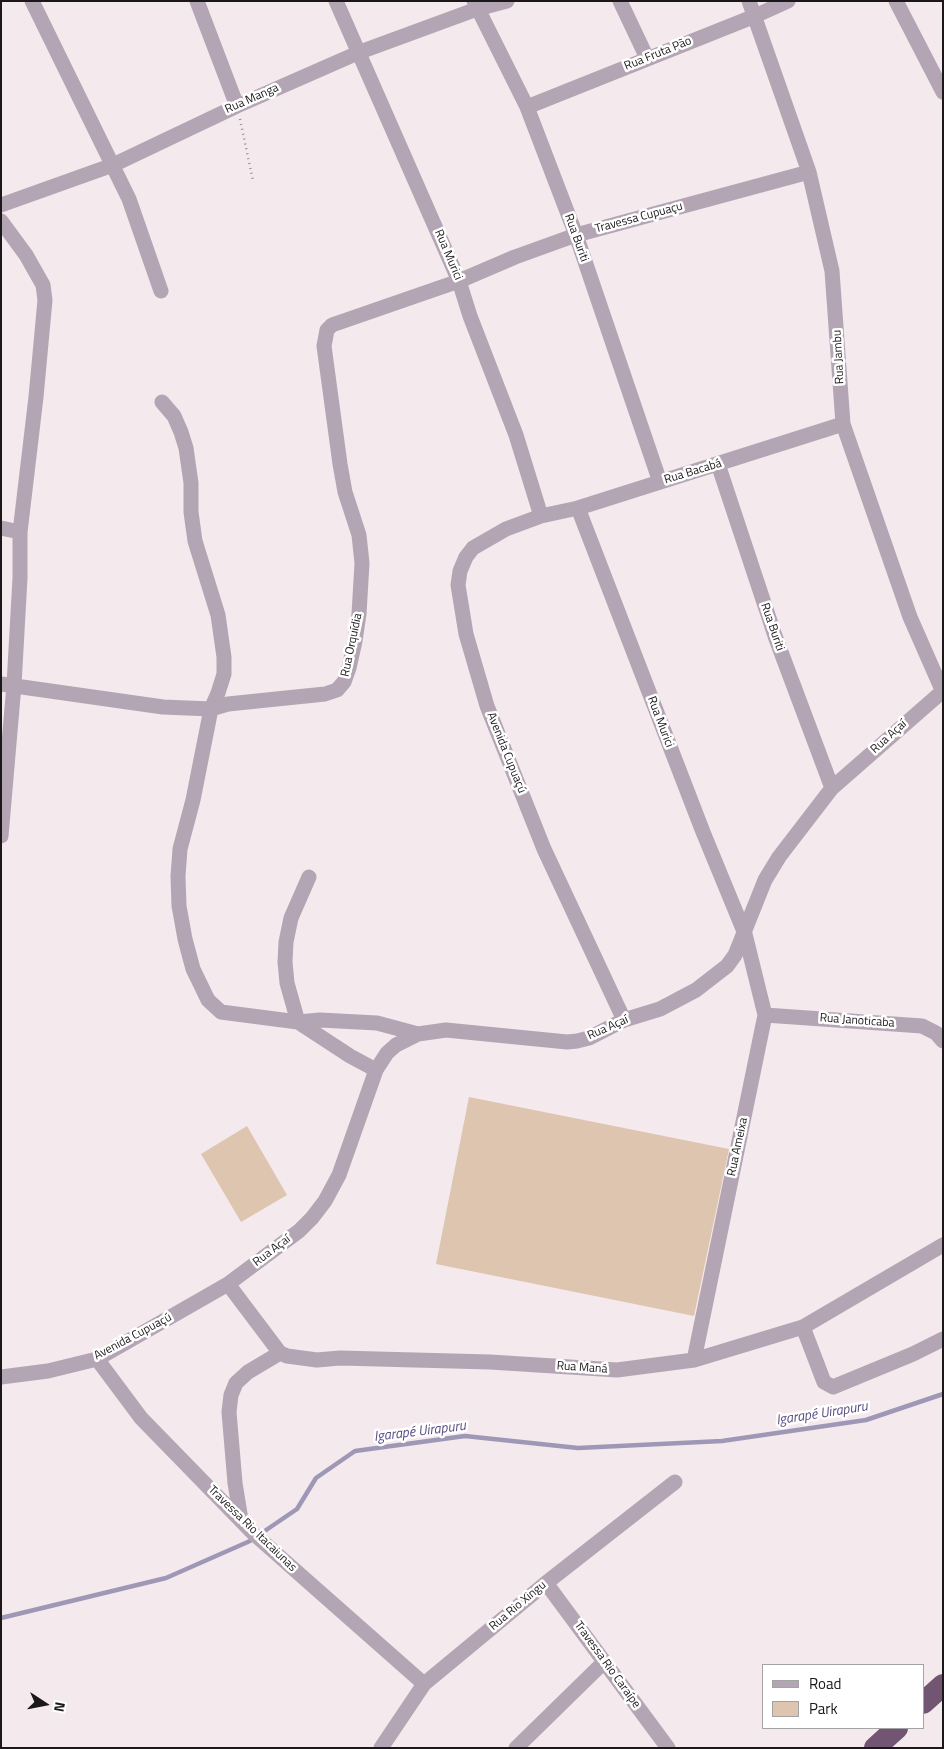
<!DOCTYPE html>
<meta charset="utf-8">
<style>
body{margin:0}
#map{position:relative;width:944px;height:1749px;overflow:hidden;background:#f4e9ec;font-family:"Titillium Web",sans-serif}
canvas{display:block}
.frame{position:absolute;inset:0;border:2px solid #1c1819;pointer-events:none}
.legend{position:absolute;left:762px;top:1664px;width:162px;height:65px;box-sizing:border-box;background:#fff;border:1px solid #a4a3a3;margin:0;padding:6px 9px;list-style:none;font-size:15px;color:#1c1819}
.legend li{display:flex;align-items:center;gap:10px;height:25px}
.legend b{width:25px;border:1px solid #a4a3a3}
.north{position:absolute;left:20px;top:1679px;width:50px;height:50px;-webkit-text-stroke:4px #fff;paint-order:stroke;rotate:101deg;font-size:14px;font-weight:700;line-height:20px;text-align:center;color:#1c1819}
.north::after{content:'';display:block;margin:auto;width:18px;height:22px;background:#1c1819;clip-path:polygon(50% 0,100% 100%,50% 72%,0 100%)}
</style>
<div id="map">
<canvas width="944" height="1749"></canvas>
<div class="frame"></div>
<ul class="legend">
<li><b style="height:6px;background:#b4a5b4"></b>Road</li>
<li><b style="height:14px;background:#ddc5b0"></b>Park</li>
</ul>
<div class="north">N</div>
</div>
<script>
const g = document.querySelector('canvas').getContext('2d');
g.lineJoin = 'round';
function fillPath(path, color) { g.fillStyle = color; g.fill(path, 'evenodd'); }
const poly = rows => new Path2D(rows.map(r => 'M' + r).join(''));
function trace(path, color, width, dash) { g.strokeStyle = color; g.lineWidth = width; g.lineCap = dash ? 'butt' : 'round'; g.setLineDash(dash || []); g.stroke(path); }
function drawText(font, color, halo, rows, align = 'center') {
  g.font = font + ' "Titillium Web",sans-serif'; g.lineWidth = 5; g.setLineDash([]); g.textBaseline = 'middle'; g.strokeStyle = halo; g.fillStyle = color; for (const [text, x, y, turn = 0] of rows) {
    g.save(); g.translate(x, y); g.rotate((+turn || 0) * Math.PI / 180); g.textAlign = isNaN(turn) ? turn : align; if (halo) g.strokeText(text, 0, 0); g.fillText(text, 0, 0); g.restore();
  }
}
const green = poly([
 [469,1097,729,1149,694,1316,436,1264],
 [247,1126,287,1195,241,1222,201,1154]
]);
const stream = poly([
 [1,1618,166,1578,250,1541,297,1509,316,1478,355,1451,465,1436,578,1448,722,1441,866,1420,943,1394]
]);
const path = poly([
 [240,119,253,181]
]);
const minor = poly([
 [32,1,129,199,161,291],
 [197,1,237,106],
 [336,1,459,281,470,316,516,435,541,516],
 [474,1,527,107,576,235,660,482],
 [620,1,647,58],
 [749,1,809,172,832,271,843,424,910,617,943,692],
 [896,1,943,92],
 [527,107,755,16,788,1],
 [1,205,113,165,237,106,360,52,477,9,507,1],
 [1,221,26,255,43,285,45,300,36,397,20,532,20,578,14,685,1,836],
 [162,402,174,416,181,432,186,448,191,483,191,512,195,541,218,615,224,657,224,674,218,693,211,709,193,800,180,849,178,876,179,906,185,939,193,969,208,1000,221,1012,298,1022,320,1020,377,1023,418,1034],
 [718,464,775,636,832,788],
 [578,508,703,832,745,934,765,1015,694,1360],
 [1,528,20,532],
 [1,684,163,707,211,709,228,704,325,694,337,690,344,682,349,668,355,641,359,614,362,563,359,535,345,492,340,464,324,346,327,330,332,325,459,281,515,257,576,235,809,172],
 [309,877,291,918,286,942,285,962,287,983,298,1022,350,1056,376,1070],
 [765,1015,922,1026,936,1033,943,1041],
 [624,1020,544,849,487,706,466,634,458,585,460,571,466,557,473,548,506,529,541,516,578,508,843,424],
 [228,1284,280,1353,287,1356,317,1360,340,1358,490,1362,617,1370,694,1360,803,1327,943,1245],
 [803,1327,824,1382,833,1387,913,1354,943,1339],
 [97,1359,141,1418,254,1534,424,1684],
 [1,1377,48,1371,97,1359,228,1284,299,1231,312,1218,325,1201,339,1175,376,1070,387,1053,396,1045,418,1034,446,1030,567,1042,577,1041,589,1038,624,1020,660,1009,696,990,727,966,735,955,765,880,779,857,832,788,943,691],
 [241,1520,235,1483,229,1412,231,1395,236,1383,248,1372,280,1353],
 [546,1583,668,1748],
 [381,1748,424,1684,546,1583,675,1482],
 [516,1748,604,1662]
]);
const highway = poly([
 [923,1703,943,1685],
 [875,1748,897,1728]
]);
const streetNames = [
 ["Rua Fruta Pão",658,54,-22],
 ["Rua Manga",252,99,-24],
 ["Travessa Cupuaçu",639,218,-15],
 ["Rua Buriti",576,238,70],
 ["Rua Murici",448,255,67],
 ["Rua Jambu",839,357,-93],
 ["Rua Bacabá",693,472,-17],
 ["Rua Buriti",772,627,71],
 ["Rua Orquídia",352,645,-78],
 ["Rua Murici",660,722,69],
 ["Rua Açaí",889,737,-42],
 ["Avenida Cupuaçú",506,753,68],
 ["Rua Janoticaba",857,1021,4],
 ["Rua Açaí",608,1028,-24],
 ["Rua Ameixa",738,1147,-78],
 ["Rua Açaí",272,1251,-37],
 ["Avenida Cupuaçú",133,1337,-28],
 ["Rua Maná",582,1368,4],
 ["Travessa Rio Itacaiunas",252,1529,44],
 ["Rua Rio Xingu",518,1606,-40],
 ["Travessa Rio Caraípe",607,1665,54]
];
const waterNames = [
 ["Igarapé Uirapuru",822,1414,-9],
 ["Igarapé Uirapuru",420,1432,-7]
];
fillPath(green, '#ddc5b0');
trace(stream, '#9e98b6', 4.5);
trace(path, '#989092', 2.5, [1, 4]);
trace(minor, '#b4a5b4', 15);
trace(highway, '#725573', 22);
drawText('12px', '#1c1819', '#fff', streetNames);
drawText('italic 14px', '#594c84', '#fff', waterNames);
</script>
